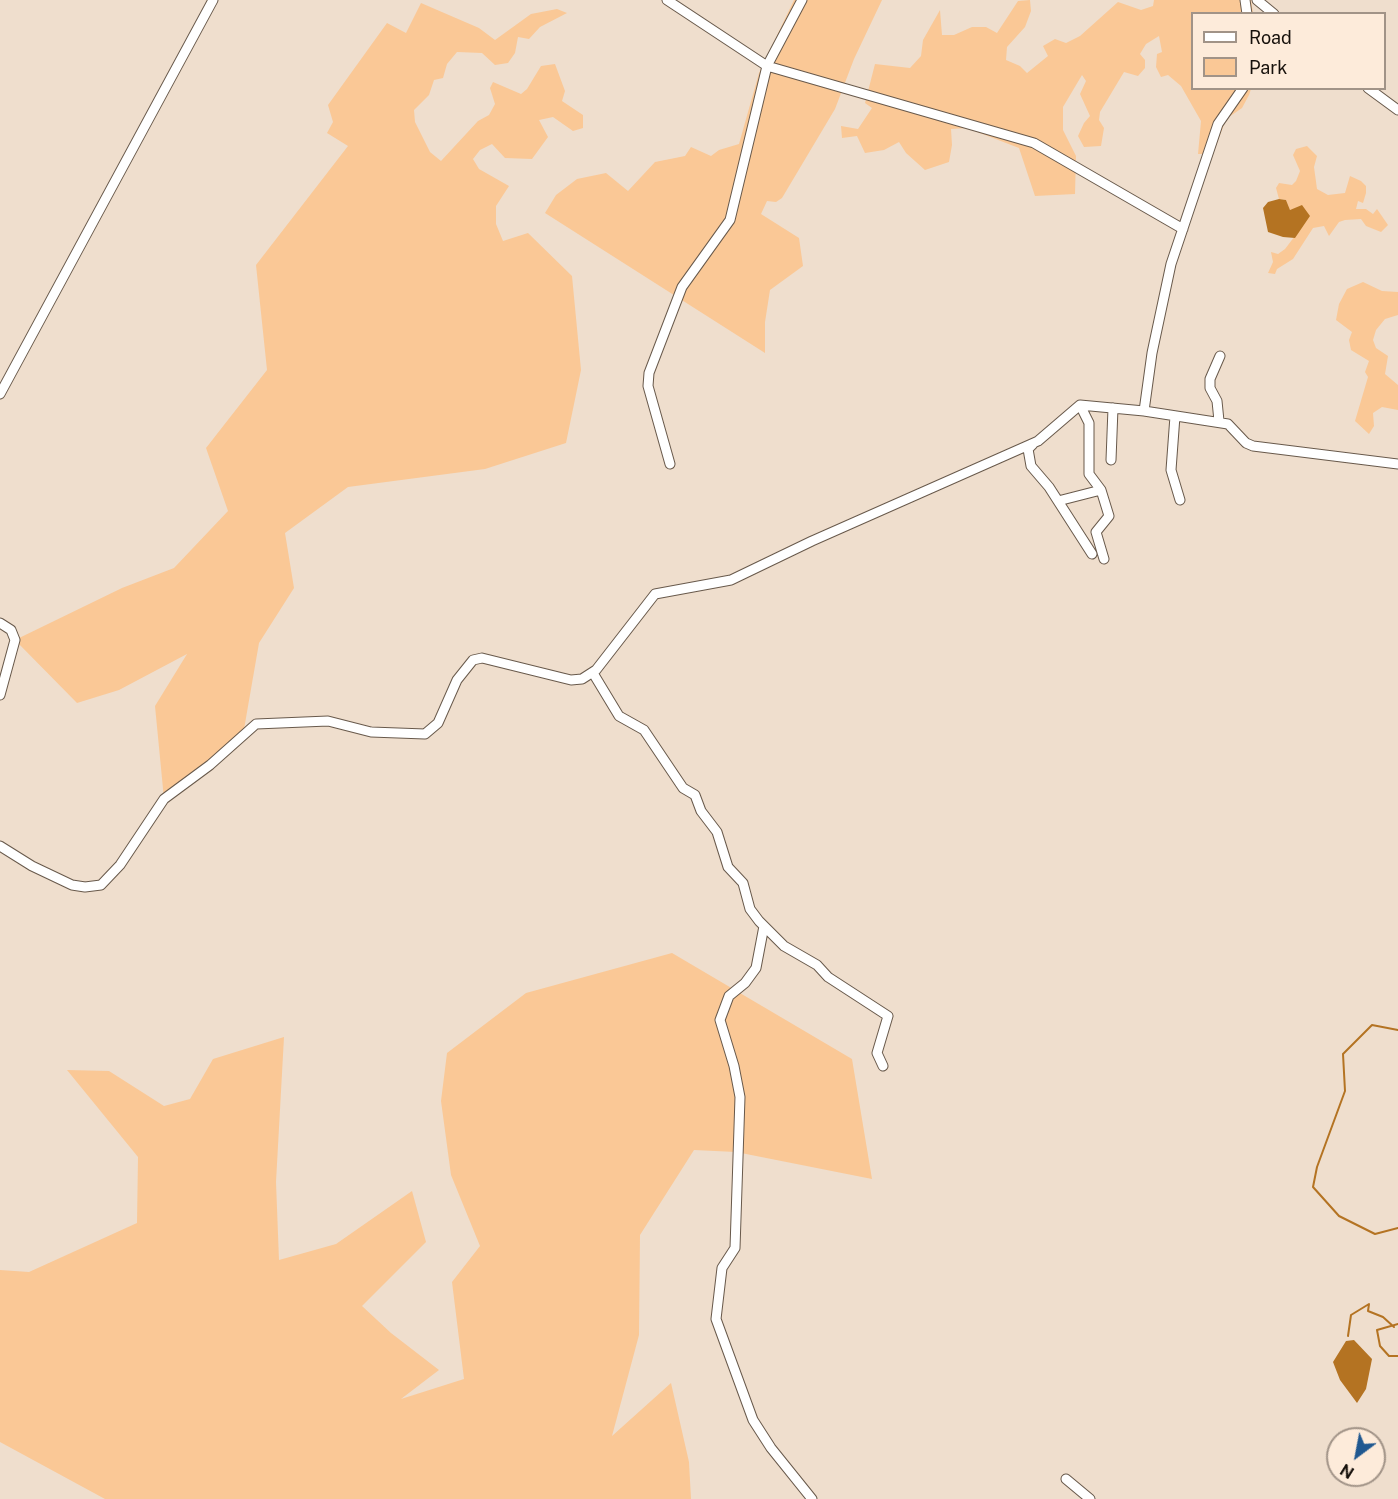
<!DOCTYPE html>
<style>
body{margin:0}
#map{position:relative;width:1398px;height:1499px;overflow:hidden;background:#efdecd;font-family:"Public Sans",sans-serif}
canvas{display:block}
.legend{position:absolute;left:1191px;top:12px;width:195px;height:78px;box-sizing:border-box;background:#fdebda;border:2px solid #a19387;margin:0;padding:8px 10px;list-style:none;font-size:18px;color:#16100b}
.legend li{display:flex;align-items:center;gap:12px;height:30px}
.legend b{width:30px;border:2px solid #a19387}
.north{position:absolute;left:1326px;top:1427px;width:60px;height:60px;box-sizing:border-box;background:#fdebda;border:2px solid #a19387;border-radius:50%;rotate:212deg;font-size:16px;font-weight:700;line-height:24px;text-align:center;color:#16100b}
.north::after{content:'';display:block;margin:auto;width:21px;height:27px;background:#205890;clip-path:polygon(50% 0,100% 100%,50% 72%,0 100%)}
</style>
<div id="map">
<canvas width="1398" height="1499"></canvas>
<ul class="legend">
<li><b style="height:8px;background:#fff"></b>Road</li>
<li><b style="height:16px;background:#fac896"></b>Park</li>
</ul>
<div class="north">N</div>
</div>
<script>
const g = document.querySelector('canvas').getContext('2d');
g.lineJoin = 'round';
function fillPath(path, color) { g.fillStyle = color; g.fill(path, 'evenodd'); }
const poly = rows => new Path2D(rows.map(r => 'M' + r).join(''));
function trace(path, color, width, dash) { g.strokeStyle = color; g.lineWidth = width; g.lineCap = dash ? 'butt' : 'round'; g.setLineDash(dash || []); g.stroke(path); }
const green = poly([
 [794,0,882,0,854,59,835,109,782,198,776,202,767,201,761,214,799,238,803,266,770,290,765,322,765,353,545,213,556,195,577,179,606,173,628,191,655,162,685,156,691,147,711,156,719,150,739,144,759,73],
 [1030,0,1031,11,1025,27,1007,47,1006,60,1020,66,1027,73,1048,56,1043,46,1055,39,1066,43,1080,36,1118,2,1141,10,1153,6,1154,0,1251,0,1253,13,1192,14,1192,88,1251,89,1249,95,1242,108,1226,119,1213,154,1198,154,1201,121,1181,86,1168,75,1161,77,1156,67,1157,54,1162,52,1159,36,1146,44,1140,54,1145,60,1145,68,1138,76,1124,72,1100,112,1099,120,1104,128,1101,146,1084,147,1078,136,1084,123,1090,116,1080,94,1086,81,1082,75,1063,107,1063,130,1076,156,1075,194,1035,196,1019,148,967,128,951,129,952,145,949,162,925,170,906,153,899,142,884,150,865,153,857,136,842,138,841,126,858,129,872,108,865,103,875,64,910,68,921,56,923,40,940,10,942,35,954,35,972,27,986,27,997,33,1018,1],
 [421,3,479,28,495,40,531,14,557,9,567,13,540,27,529,39,518,37,515,53,508,63,495,65,482,53,457,52,447,64,443,78,434,80,429,95,414,110,415,122,430,152,441,161,478,121,489,115,495,104,490,88,493,82,521,94,527,89,541,66,555,64,565,91,562,101,583,115,583,128,573,131,553,117,539,120,548,137,532,159,505,158,492,144,480,150,473,159,479,169,509,186,496,206,496,224,503,241,528,233,572,276,581,370,566,443,485,469,348,487,285,533,294,588,259,643,243,735,164,799,155,706,187,654,119,690,77,703,15,640,122,588,174,568,228,511,206,448,267,370,256,265,348,146,327,133,333,122,328,105,387,23,406,33],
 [1307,146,1317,156,1314,167,1317,189,1328,195,1345,193,1350,176,1361,181,1366,186,1366,193,1363,203,1358,201,1356,209,1366,209,1373,214,1377,209,1388,225,1381,232,1366,226,1361,219,1345,220,1339,222,1329,236,1324,226,1313,228,1293,259,1277,269,1275,274,1268,273,1273,262,1271,252,1278,254,1285,249,1301,228,1298,209,1290,210,1286,200,1279,199,1276,188,1279,183,1292,185,1296,181,1300,171,1293,155,1296,149],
 [1363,282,1382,291,1398,292,1398,315,1385,319,1376,330,1373,340,1376,348,1388,356,1385,374,1398,385,1398,410,1382,407,1373,413,1374,426,1369,434,1355,421,1368,377,1365,372,1369,361,1351,350,1349,340,1352,332,1336,320,1339,304,1347,289],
 [672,953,852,1059,872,1179,736,1152,694,1150,640,1235,639,1335,612,1436,671,1383,689,1462,691,1499,105,1499,0,1442,0,1270,29,1272,137,1223,138,1157,67,1070,109,1071,164,1106,190,1099,213,1059,284,1037,276,1182,279,1260,336,1244,412,1191,426,1242,362,1306,391,1333,439,1370,401,1399,464,1379,452,1282,480,1246,451,1175,441,1101,447,1053,526,993]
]);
const water = poly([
 [1279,199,1286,200,1290,210,1302,205,1310,216,1295,238,1283,237,1268,232,1263,208,1268,202],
 [1354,1340,1372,1359,1366,1389,1357,1403,1340,1380,1333,1362,1346,1341]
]);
const stream = poly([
 [1398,1030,1372,1025,1343,1054,1345,1091,1317,1167,1313,1187,1339,1216,1375,1234,1398,1228],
 [1398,1324,1377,1330,1380,1346,1389,1356,1398,1356],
 [1348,1336,1351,1315,1369,1304,1368,1311,1383,1317,1394,1327]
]);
const minor = poly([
 [667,0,767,66,1034,143,1183,229],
 [1245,0,1247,14],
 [1257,0,1274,14],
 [1243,88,1218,124,1171,264,1152,353,1144,411,1228,424,1246,443,1253,446,1398,464],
 [1368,88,1398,110],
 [0,394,213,0],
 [1080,405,1089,423,1089,474,1101,490,1109,516,1096,532,1104,559],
 [1175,416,1171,470,1180,500],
 [1219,421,1217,401,1210,388,1210,379,1220,356],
 [1033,444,1028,449,1031,466,1049,487,1092,554],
 [1111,460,1113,408],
 [670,464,648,386,649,373,682,287,730,220,767,66,802,0],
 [1058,501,1101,490],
 [0,623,11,630,15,640,0,695],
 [593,673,619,716,644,730,683,788,695,795,701,811,717,832,728,867,743,883,750,909,759,921,784,946,817,965,828,977,888,1016,877,1053,883,1066],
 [0,846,32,866,72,885,85,887,101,885,120,865,164,799,210,765,256,724,328,721,371,732,425,734,438,723,457,680,473,660,482,658,571,680,582,679,596,670,655,594,731,580,812,541,1038,441,1080,405,1144,411],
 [764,926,756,968,745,983,729,996,720,1020,734,1066,740,1097,735,1248,722,1268,716,1319,753,1420,771,1448,812,1499],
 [1066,1479,1090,1499]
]);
fillPath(green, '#fac896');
fillPath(water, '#b47322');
trace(stream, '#b47322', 2);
trace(minor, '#68594b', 11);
trace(minor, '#fff', 9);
</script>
